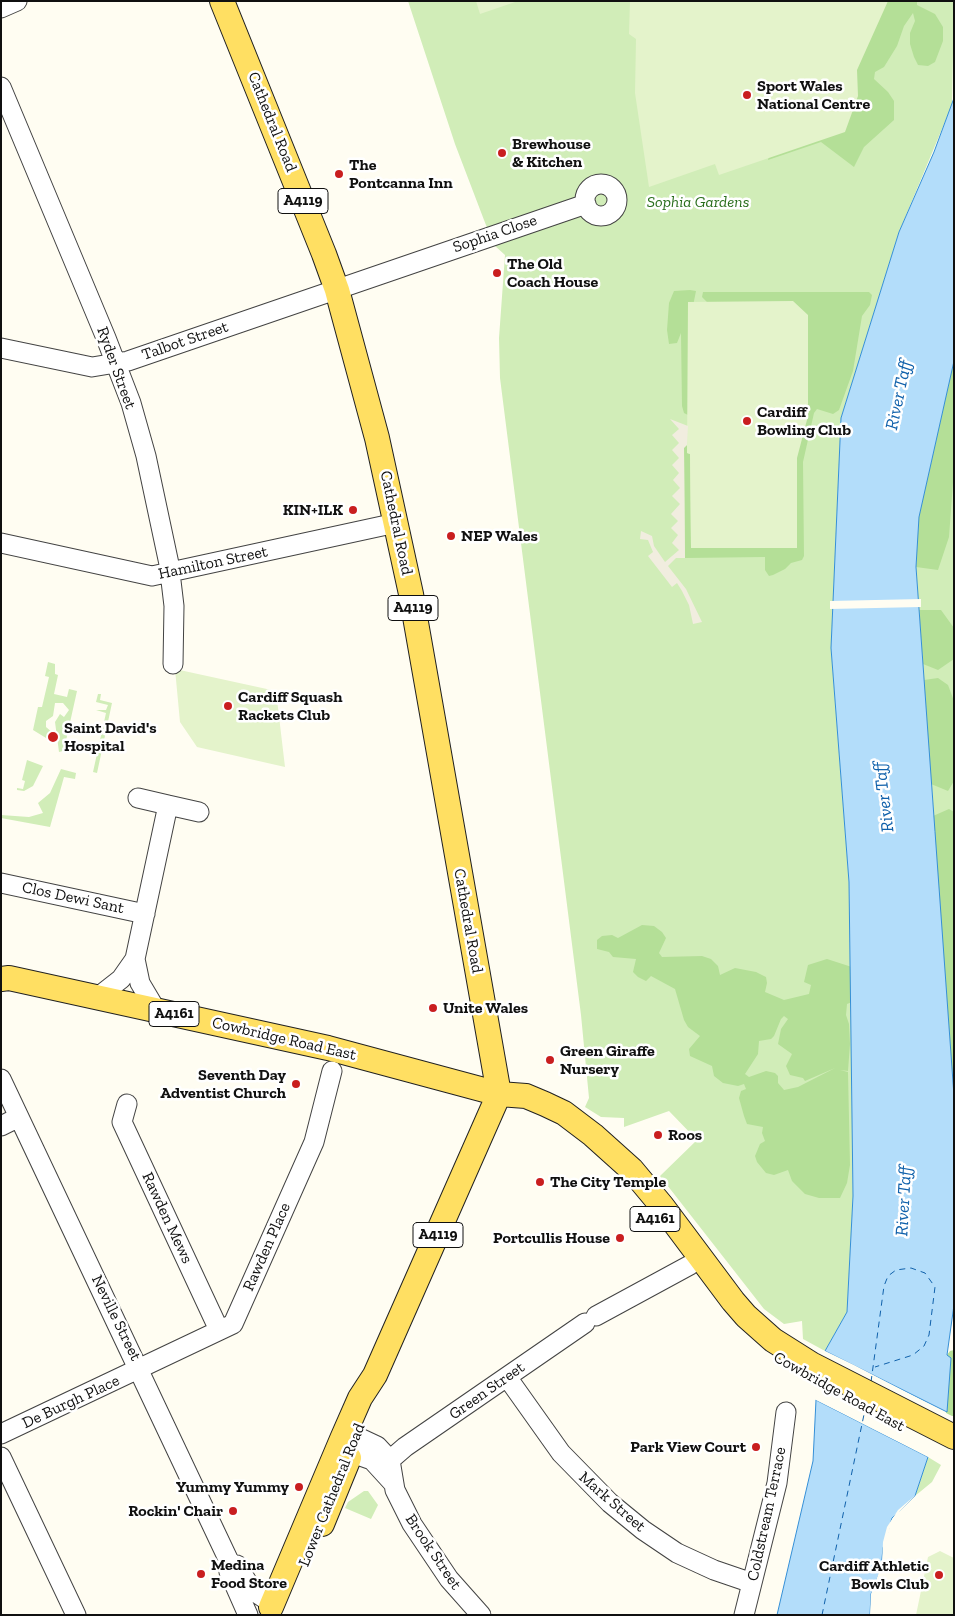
<!DOCTYPE html>
<style>
body{margin:0}
#map{position:relative;width:955px;height:1616px;overflow:hidden;background:#fffdf2;font-family:"Zilla Slab",serif}
canvas{display:block}
.frame{position:absolute;inset:0;border:2px solid #101010;pointer-events:none}
</style>
<div id="map">
<canvas width="955" height="1616"></canvas>
<div class="frame"></div>
</div>
<script>
const g = document.querySelector('canvas').getContext('2d');
g.lineJoin = 'round';
function fillPath(path, color) { g.fillStyle = color; g.fill(path, 'evenodd'); }
const poly = rows => new Path2D(rows.map(r => 'M' + r).join(''));
function trace(path, color, width, dash) { g.strokeStyle = color; g.lineWidth = width; g.lineCap = dash ? 'butt' : 'round'; g.setLineDash(dash || []); g.stroke(path); }
function drawText(font, color, halo, rows, align = 'center') {
  g.font = font + ' "Zilla Slab",serif'; g.lineWidth = 5; g.setLineDash([]); g.textBaseline = 'middle'; g.strokeStyle = halo; g.fillStyle = color; for (const [text, x, y, turn = 0] of rows) {
    g.save(); g.translate(x, y); g.rotate((+turn || 0) * Math.PI / 180); g.textAlign = isNaN(turn) ? turn : align; if (halo) g.strokeText(text, 0, 0); g.fillText(text, 0, 0); g.restore();
  }
}
const green = poly([
 [408,1,954,1,952,105,899,232,841,418,831,648,849,882,853,1196,847,1312,825,1351,803,1339,802,1321,784,1324,764,1309,660,1176,697,1140,669,1111,624,1127,624,1118,601,1117,585,1107,589,1098,581,1015,500,378,499,338,505,255,494,245,484,220,455,144],
 [954,360,954,1096,916,567,917,515],
 [48,662,55,664,55,674,58,675,54,694,67,697,69,689,77,691,65,745,70,746,70,749,59,752,55,722,60,714,64,717,69,710,63,703,55,703,53,716,46,721,46,727,53,733,51,741,33,730,38,707,42,707,49,677,45,676],
 [98,694,101,694,100,700,112,703,97,773,93,772,106,713,96,710,106,710,108,705,96,702],
 [27,760,43,766,33,786,24,791,17,790,17,788,23,789,25,781,22,780],
 [61,769,76,773,75,779,64,777,50,827,1,818,1,815,29,817,43,813,38,803,50,793],
 [928,1457,941,1465,932,1482,915,1496],
 [364,1491,368,1491,378,1505,371,1519,345,1508,348,1502]
]);
const forest = poly([
 [874,1,917,1,917,5,935,14,943,27,943,41,935,62,928,66,918,65,914,57,910,44,910,33,915,21,913,13,904,26,897,46,884,67,875,72,874,79,888,92,894,101,894,120,864,147,854,167,821,142,768,160,770,152],
 [690,290,696,291,693,306,688,415,684,413,682,406,681,333,677,343,669,344,667,330,669,303,674,291],
 [703,292,869,292,872,295,870,305,862,316,853,371,839,410,833,414,817,409,814,413,803,462,804,556,802,560,791,563,785,569,773,575,769,576,765,570,765,557,685,558,684,447,687,445,687,453,690,454,691,548,707,302,702,297],
 [954,361,954,469,949,537,938,570,916,567,919,517],
 [919,610,941,610,954,628,954,659,938,670,923,664],
 [938,678,948,685,954,701,954,781,948,791,931,784,924,680],
 [949,809,954,812,954,1096,933,816],
 [642,925,654,926,662,932,666,938,659,953,662,957,702,956,711,959,718,966,720,975,735,968,756,972,766,977,767,983,765,992,784,1000,809,994,811,985,804,982,808,965,827,959,858,969,857,1000,847,1004,846,1015,849,1024,850,1044,848,1071,840,1070,848,1072,850,1165,847,1183,840,1198,819,1198,805,1194,792,1181,788,1170,774,1175,766,1173,757,1162,755,1156,760,1144,765,1141,762,1133,763,1127,747,1124,744,1116,739,1098,741,1091,746,1089,744,1084,738,1086,723,1083,714,1076,712,1066,690,1056,689,1049,700,1036,688,1027,684,1020,675,989,651,976,646,981,638,977,633,972,636,959,613,957,609,952,597,949,597,940,602,936,612,935,618,938],
 [784,1016,788,1019,781,1029,778,1044,792,1054,786,1066,790,1075,803,1078,805,1081,835,1068,798,1087,784,1090,778,1083,778,1076,775,1073,766,1071,749,1077,745,1074,758,1054,759,1041,771,1039,774,1036,781,1019],
 [954,1350,954,1416,952,1416,946,1413,940,1364,950,1351]
]);
const pitch = poly([
 [476,1,518,1,480,14],
 [630,1,888,1,857,70,858,96,845,132,719,175,715,164,649,187,635,93,636,39,629,34],
 [793,301,808,315,808,416,797,458,797,548,691,548,690,454,687,453,688,302],
 [175,669,276,691,285,767,197,747,180,722],
 [940,1551,954,1558,954,1615,916,1615,928,1557]
]);
const plaza = poly([
 [670,419,688,426,687,445,684,448,685,558,676,558,668,566,686,589,702,622,693,624,689,605,682,591,677,583,672,587,648,556,653,552,648,540,640,539,641,531,652,536,654,546,665,562,679,550,672,543,678,535,671,528,678,521,671,514,680,504,672,496,680,488,673,480,679,473,672,465,679,458,672,450,679,443,672,435,679,429]
]);
const water = poly([
 [954,98,954,361,919,517,916,567,954,1096,954,1305,947,1355,951,1358,947,1412,825,1351,847,1312,853,1196,849,882,831,648,841,418,899,232,934,152,954,98],
 [816,1400,928,1457,915,1496,892,1518,883,1548,881,1569,871,1594,870,1615,777,1615,813,1461,816,1400]
]);
const pier = poly([
 [921,599,921,607,830,609,830,601],
 [823,1350,854,1365,948,1414,933,1409,824,1353],
 [817,1397,929,1455,930,1458,814,1399],
 [918,1493,900,1511,890,1528,886,1543,884,1564,873,1594,872,1615,870,1615,871,1594,882,1564,883,1542,887,1527,898,1510]
]);
const ferry = poly([
 [871,1382,884,1286,888,1276,896,1270,911,1268,925,1273,935,1287,929,1335,924,1346,913,1355,875,1367],
 [822,1615,866,1405]
]);
const minor = poly([
 [1,8,17,1],
 [1,87,106,338,131,403,146,456,169,564,174,606,173,664],
 '585 200a16 16 0 1 1 32 0a16 16 0 1 1-32 0Z',
 [1,348,92,367,128,361,586,204],
 [1,543,152,576,396,523],
 [138,798,168,805,135,959,140,983,156,1010],
 [168,805,199,812],
 [1,883,145,914],
 [98,997,121,979,135,959],
 [1,1079,228,1559,229,1572,248,1615],
 [127,1104,122,1122,219,1330],
 [1,1126,19,1117],
 [596,1316,690,1265],
 [507,1377,561,1453,610,1503,643,1530,677,1553,714,1570,752,1583],
 [345,1431,377,1446,390,1460,395,1490,412,1524,449,1579,481,1615],
 [1,1434,233,1324,314,1142,332,1071],
 [338,1448,372,1460,393,1483],
 [1,1457,76,1615],
 [390,1460,405,1447,585,1323],
 [237,1565,252,1590,267,1600,271,1607],
 [744,1615,777,1483,786,1412]
]);
const major = poly([
 [222,1,324,254,337,290,377,438,411,594,499,1094],
 [1,979,9,978,328,1048,499,1094,526,1096,545,1104,564,1113,593,1135,632,1170,662,1206,733,1301,746,1316,773,1340,811,1364,954,1437],
 [322,1524,349,1458],
 [271,1607,342,1439,360,1398,375,1375,499,1094]
]);
const markers = [
 [747,95,5,"#c91e1f"],
 [502,153,5,"#c91e1f"],
 [339,174,5,"#c91e1f"],
 [497,273,5,"#c91e1f"],
 [747,421,5,"#c91e1f"],
 [353,510,5,"#c91e1f"],
 [451,536,5,"#c91e1f"],
 [228,706,5,"#c91e1f"],
 [53,737,6,"#c91e1f"],
 [433,1008,5,"#c91e1f"],
 [550,1060,5,"#c91e1f"],
 [296,1084,5,"#c91e1f"],
 [658,1135,5,"#c91e1f"],
 [540,1182,5,"#c91e1f"],
 [620,1238,5,"#c91e1f"],
 [756,1447,5,"#c91e1f"],
 [299,1487,5,"#c91e1f"],
 [233,1511,5,"#c91e1f"],
 [201,1574,5,"#c91e1f"],
 [939,1575,5,"#c91e1f"]
];
const shields = [
 [303,201,50],
 [413,608,50],
 [174,1014,50],
 [655,1219,50],
 [438,1235,50]
];
const shieldNames = [
 ["A4119",303,201],
 ["A4119",413,608],
 ["A4161",174,1014],
 ["A4161",655,1219],
 ["A4119",438,1235]
];
const poiNames = [
 ["Sport Wales",757,86],
 ["National Centre",757,104],
 ["Brewhouse",512,144],
 ["& Kitchen",512,162],
 ["The",349,165],
 ["Pontcanna Inn",349,183],
 ["The Old",507,264],
 ["Coach House",507,282],
 ["Cardiff",757,412],
 ["Bowling Club",757,430],
 ["KIN+ILK",343,510,"right"],
 ["NEP Wales",461,536],
 ["Cardiff Squash",238,697],
 ["Rackets Club",238,715],
 ["Saint David's",64,728],
 ["Hospital",64,746],
 ["Unite Wales",443,1008],
 ["Green Giraffe",560,1051],
 ["Nursery",560,1069],
 ["Seventh Day",286,1075,"right"],
 ["Adventist Church",286,1093,"right"],
 ["Roos",668,1135],
 ["The City Temple",550,1182],
 ["Portcullis House",610,1238,"right"],
 ["Park View Court",746,1447,"right"],
 ["Yummy Yummy",289,1487,"right"],
 ["Rockin' Chair",223,1511,"right"],
 ["Medina",211,1565],
 ["Food Store",211,1583],
 ["Cardiff Athletic",929,1566,"right"],
 ["Bowls Club",929,1584,"right"]
];
const streetNames = [
 ["Cathedral Road",272,122,68],
 ["Sophia Close",495,234,-19],
 ["Talbot Street",185,341,-19],
 ["Ryder Street",116,368,70],
 ["Cathedral Road",396,523,78],
 ["Hamilton Street",213,563,-12],
 ["Clos Dewi Sant",73,898,12],
 ["Cathedral Road",468,921,80],
 ["Cowbridge Road East",284,1039,13],
 ["Rawden Mews",167,1218,65],
 ["Rawden Place",267,1247,-66],
 ["Neville Street",116,1318,64],
 ["Green Street",487,1391,-35],
 ["Cowbridge Road East",839,1392,29],
 ["De Burgh Place",71,1402,-25],
 ["Lower Cathedral Road",332,1495,-68],
 ["Mark Street",612,1502,41],
 ["Coldstream Terrace",767,1514,-78],
 ["Brook Street",433,1552,56]
];
const parkNames = [
 ["Sophia Gardens",698,202]
];
const waterNames = [
 ["River Taff",899,395,-78],
 ["River Taff",884,797,-97],
 ["River Taff",904,1201,-87]
];
fillPath(green, '#d1edb8');
fillPath(forest, '#b4df97');
fillPath(pitch, '#e4f3cb');
fillPath(plaza, '#f1eddf');
fillPath(water, '#b3ddfa');
trace(water, '#358fd6', 1);
fillPath(pier, '#fffdf2');
trace(ferry, '#1061ab', 1, [6, 5]);
trace(minor, '#434343', 21);
trace(major, '#212121', 26);
trace(minor, '#fff', 19);
trace(major, '#ffdf62', 24);
for (const [x, y, r, color] of markers) { const dot = new Path2D(); dot.arc(x, y, r, 0, 2 * Math.PI); g.fillStyle = color; g.fill(dot); trace(dot, '#fff', 2); }
for (const [x, y, w] of shields) { const box = new Path2D(); box.roundRect(x - w / 2, y - 12.5, w, 25, 4); g.fillStyle = '#fff'; g.fill(box); trace(box, '#101010', 1); }
drawText('bold 15px', '#101010', null, shieldNames);
drawText('bold 16px', '#101010', '#fff', poiNames, 'left');
drawText('16px', '#101010', '#fff', streetNames);
drawText('italic 16px', '#286d1b', '#fff', parkNames);
drawText('italic 18px', '#1061ab', '#fff', waterNames);
</script>
